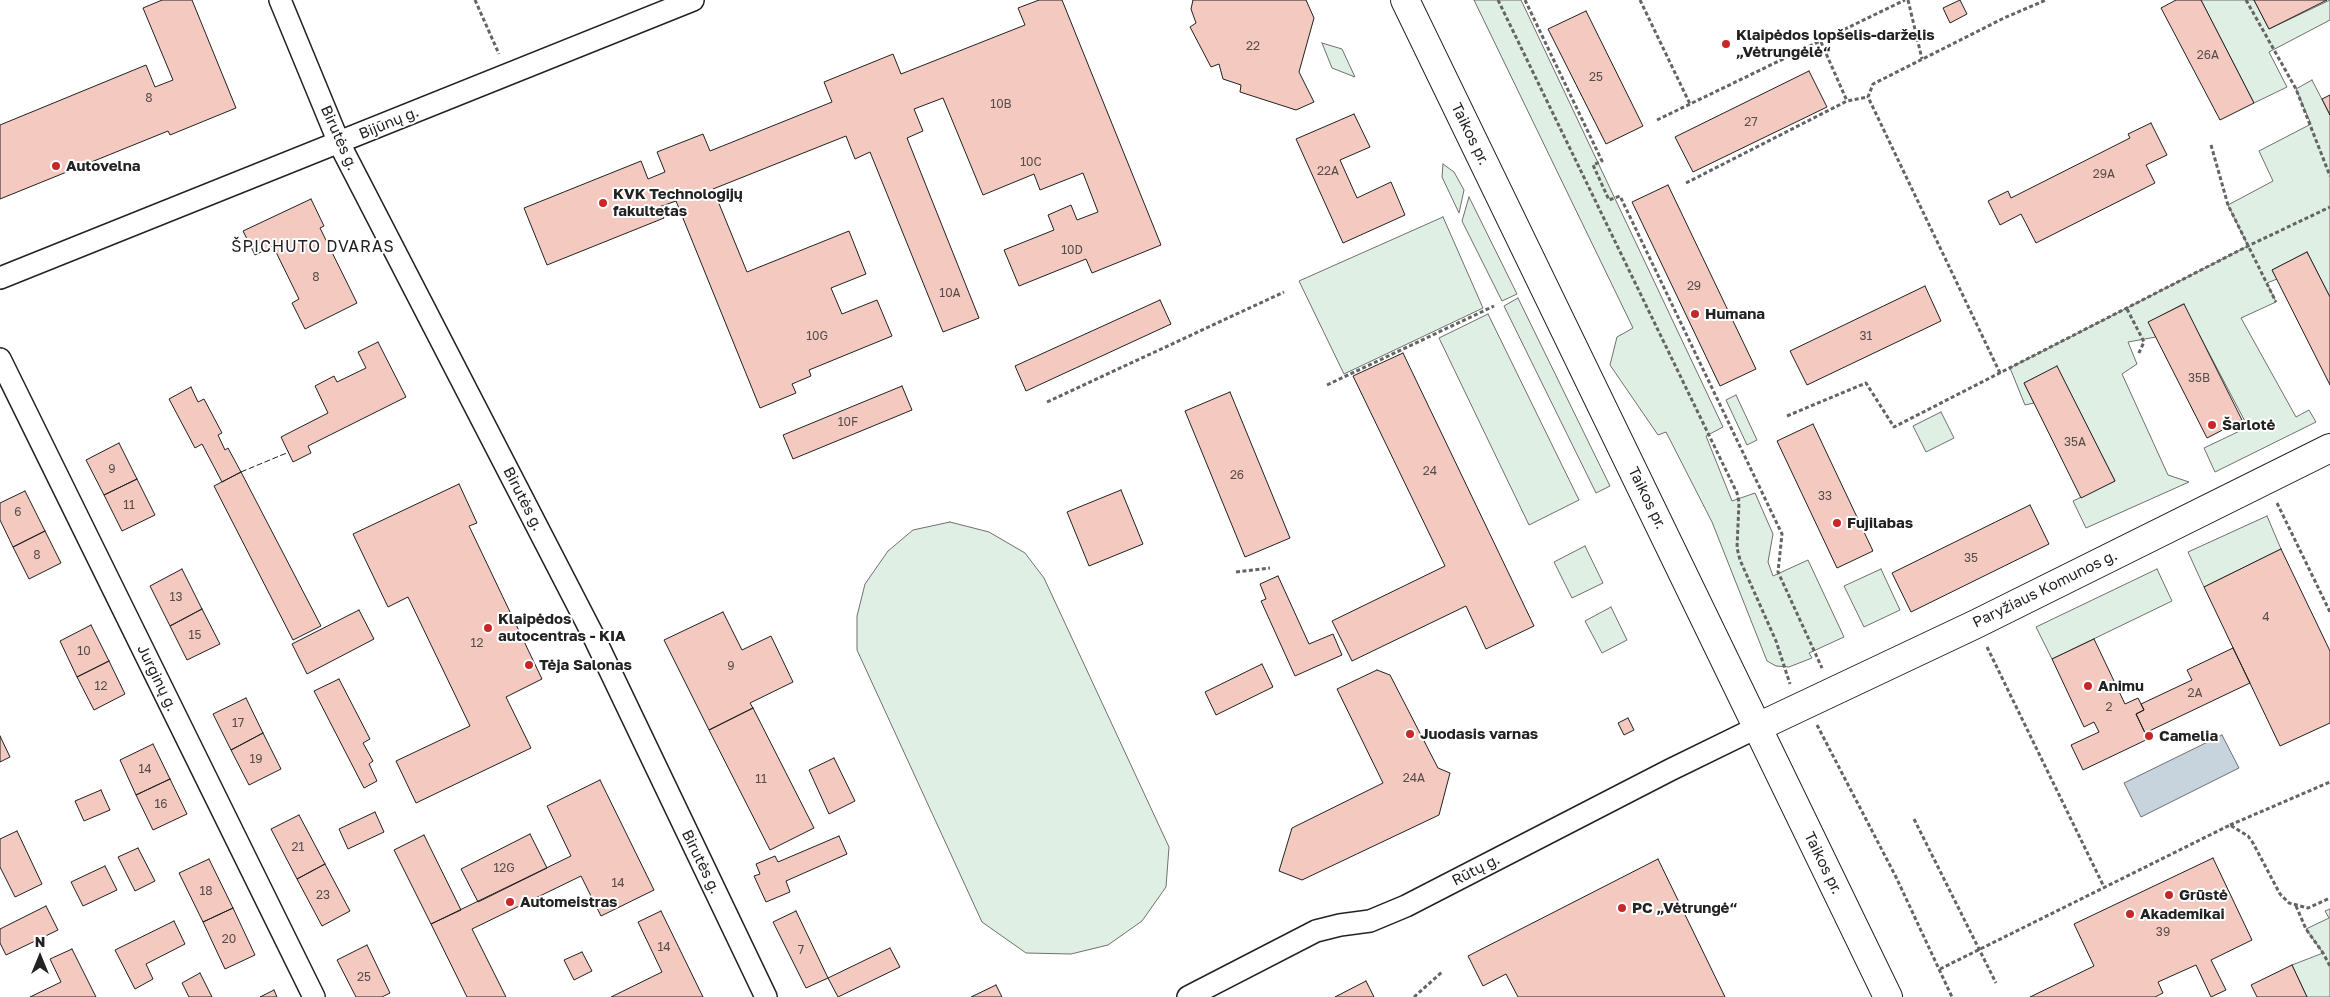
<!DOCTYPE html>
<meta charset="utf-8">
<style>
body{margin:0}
#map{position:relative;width:2330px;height:997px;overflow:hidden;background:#fff;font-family:"Golos Text",sans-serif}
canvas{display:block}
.north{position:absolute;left:15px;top:932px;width:50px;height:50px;-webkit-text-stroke:4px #fff;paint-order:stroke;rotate:0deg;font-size:14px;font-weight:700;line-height:20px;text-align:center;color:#222}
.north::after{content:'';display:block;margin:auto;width:18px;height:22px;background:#222;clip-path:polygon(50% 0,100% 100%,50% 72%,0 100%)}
</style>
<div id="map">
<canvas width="2330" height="997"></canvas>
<div class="north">N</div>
</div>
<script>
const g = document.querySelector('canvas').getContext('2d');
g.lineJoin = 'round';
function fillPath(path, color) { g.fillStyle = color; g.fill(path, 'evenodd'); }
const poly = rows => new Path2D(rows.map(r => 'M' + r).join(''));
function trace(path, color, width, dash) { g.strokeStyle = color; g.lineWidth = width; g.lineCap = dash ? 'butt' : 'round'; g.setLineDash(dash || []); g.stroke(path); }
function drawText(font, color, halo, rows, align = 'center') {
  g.font = font + ' "Golos Text",sans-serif'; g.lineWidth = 4; g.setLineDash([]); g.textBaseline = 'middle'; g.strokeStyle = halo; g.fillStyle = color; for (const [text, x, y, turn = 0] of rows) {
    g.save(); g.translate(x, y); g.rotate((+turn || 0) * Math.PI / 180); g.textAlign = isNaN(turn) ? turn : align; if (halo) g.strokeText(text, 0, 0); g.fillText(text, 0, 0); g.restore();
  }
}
const green = poly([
 [1474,0,1521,0,1723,427,1706,436,1732,501,1755,493,1773,534,1768,562,1773,576,1808,560,1844,637,1809,653,1812,658,1789,667,1776,666,1767,661,1712,522,1666,432,1658,435,1610,365,1617,337,1633,328,1474,0],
 [2201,0,2254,0,2269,29,2330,0,2330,20,2269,52,2287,87,2254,103,2201,0],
 [1322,43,1342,49,1355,77,1332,68,1322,43],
 [2312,80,2330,115,2330,297,2307,252,2272,270,2277,279,2267,283,2276,302,2241,318,2296,417,2309,410,2316,422,2215,472,2204,448,2248,427,2183,304,2149,322,2156,337,2128,342,2137,364,2122,374,2168,475,2189,482,2086,528,2073,501,2115,481,2057,367,2024,383,2034,403,2025,405,2010,368,2248,246,2228,205,2273,181,2259,151,2311,124,2296,89,2312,80],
 [1443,164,1454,172,1464,190,1459,213,1442,177,1443,164],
 [1469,197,1517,294,1502,301,1462,221,1469,197],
 [1443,217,1483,308,1344,374,1299,281,1443,217],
 [1518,298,1610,486,1596,493,1504,306,1518,298],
 [1488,314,1579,500,1529,525,1439,338,1488,314],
 [1736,395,1757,440,1747,445,1726,400,1736,395],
 [1941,412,1954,438,1926,452,1913,426,1941,412],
 [2267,516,2281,549,2204,587,2188,552,2267,516],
 [950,522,989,532,1025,553,1044,578,1169,847,1166,887,1142,921,1108,945,1071,954,1026,953,982,922,857,650,857,616,865,584,888,551,913,530,950,522],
 [1585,546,1603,583,1572,598,1554,562,1585,546],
 [1881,569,1900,610,1864,627,1844,586,1881,569],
 [2157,569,2172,601,2052,659,2036,627,2157,569],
 [1611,607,1627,640,1602,653,1585,621,1611,607],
 [2330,909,2330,997,2307,997,2292,965,2323,953,2306,929,2329,918,2325,911,2330,909]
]);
const water = poly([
 [2222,735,2239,768,2141,817,2124,783,2222,735]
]);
const building = poly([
 [162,0,192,0,236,108,170,135,168,131,0,199,0,125,146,65,155,87,173,80,143,8,162,0],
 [1039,0,1062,0,1161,245,1092,273,1086,259,1019,286,1004,250,1054,230,1048,215,1071,205,1077,220,1098,212,1083,173,1040,190,1034,174,983,195,943,98,914,109,923,131,907,138,979,318,943,332,870,152,855,159,846,136,713,189,747,272,849,231,866,274,831,288,842,314,877,300,892,336,809,370,811,376,792,384,796,393,760,408,676,201,659,207,664,218,547,265,524,208,641,161,648,179,665,172,657,152,703,134,710,151,832,102,824,82,893,54,901,74,1025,25,1018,8,1039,0],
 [1193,0,1306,0,1314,18,1299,72,1314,102,1296,110,1240,92,1241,85,1223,79,1219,64,1211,67,1190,27,1196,23,1191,9,1193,0],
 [1960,0,1967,14,1950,23,1943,8,1960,0],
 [2176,0,2201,0,2254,103,2220,120,2161,8,2176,0],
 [2254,0,2327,0,2269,29,2254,0],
 [1586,11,1643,126,1606,144,1548,29,1586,11],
 [1809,71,1827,107,1693,172,1675,137,1809,71],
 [2330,95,2330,115,2322,99,2330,95],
 [1354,114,1370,147,1340,160,1357,198,1391,182,1405,215,1343,243,1296,139,1354,114],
 [2151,123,2167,155,2146,165,2155,183,2036,243,2021,214,2000,225,1988,201,2008,191,2011,198,2130,138,2128,134,2151,123],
 [1668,185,1756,369,1720,386,1632,202,1668,185],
 [311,199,324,226,320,228,357,303,305,329,292,303,299,299,273,246,255,255,243,231,311,199],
 [2307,252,2330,297,2330,385,2272,270,2307,252],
 [1925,286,1941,321,1807,385,1790,351,1925,286],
 [1160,300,1171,324,1026,391,1015,366,1160,300],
 [2184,304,2242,420,2207,438,2148,322,2184,304],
 [378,342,406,397,308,446,311,453,293,462,281,437,328,413,315,386,334,376,337,382,366,368,358,352,378,342],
 [1403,353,1534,626,1486,649,1466,606,1352,661,1332,621,1445,566,1353,376,1403,353],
 [2057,366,2115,481,2081,498,2024,383,2057,366],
 [902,386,912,410,793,459,783,435,902,386],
 [191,387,198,402,204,399,222,433,218,435,225,450,228,448,241,472,222,482,202,444,195,448,169,399,191,387],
 [1230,392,1290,538,1245,557,1185,411,1230,392],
 [1813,424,1873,551,1837,568,1777,441,1813,424],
 [119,443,137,479,104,495,86,460,119,443],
 [241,472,321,626,293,640,214,486,241,472],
 [137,479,155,515,122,531,104,495,137,479],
 [459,484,477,523,469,526,542,679,506,697,531,748,416,803,396,761,470,726,408,597,388,607,353,534,459,484],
 [1121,490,1143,544,1089,566,1067,512,1121,490],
 [25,491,45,531,13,547,0,520,0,503,25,491],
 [2030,505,2049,544,1911,612,1892,573,2030,505],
 [45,531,61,563,29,579,13,547,45,531],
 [2281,549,2330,651,2330,723,2280,746,2204,587,2281,549],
 [182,569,202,609,170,626,150,586,182,569],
 [1278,576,1309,644,1333,634,1342,655,1295,676,1261,601,1266,599,1260,584,1278,576],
 [202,609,220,644,187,660,170,626,202,609],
 [359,610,374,639,307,674,292,644,359,610],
 [723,612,742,650,771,636,793,682,750,703,753,708,709,730,664,640,723,612],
 [91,625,109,661,77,677,60,641,91,625],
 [2094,639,2125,704,2138,698,2144,710,2136,714,2148,739,2083,770,2071,745,2099,732,2094,722,2084,727,2052,659,2094,639],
 [2233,648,2250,683,2145,733,2136,714,2144,710,2141,704,2192,680,2187,670,2233,648],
 [109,661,125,694,94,710,77,677,109,661],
 [1262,664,1273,687,1216,715,1205,692,1262,664],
 [1377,670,1390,675,1438,768,1450,773,1439,815,1302,880,1279,871,1292,828,1383,783,1337,689,1377,670],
 [339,679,370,739,363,743,373,761,369,764,377,781,364,788,314,691,339,679],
 [246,698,263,733,231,750,213,714,246,698],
 [753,708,814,828,770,850,709,730,753,708],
 [1628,718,1634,730,1624,735,1618,723,1628,718],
 [263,733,281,769,249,785,231,750,263,733],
 [0,736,10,757,0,762,0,736],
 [153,744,170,779,136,795,120,760,153,744],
 [834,758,855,801,829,814,809,770,834,758],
 [170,779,187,814,153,830,136,795,170,779],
 [600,780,654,890,601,916,581,876,472,929,506,997,467,997,431,924,571,856,547,806,600,780],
 [101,790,110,810,84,821,75,801,101,790],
 [375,812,384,832,348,849,339,829,375,812],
 [299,815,325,864,297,879,271,829,299,815],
 [17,831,42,884,15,897,0,867,0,839,17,831],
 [530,834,547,868,478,902,461,869,530,834],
 [424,835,461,910,431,924,394,850,424,835],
 [839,836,847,854,786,881,790,892,766,902,754,876,760,874,756,864,775,856,778,862,839,836],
 [138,848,155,881,135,891,118,857,138,848],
 [2213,858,2252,940,2211,960,2226,990,2211,997,2196,965,2158,982,2163,993,2155,997,2030,997,2094,966,2074,924,2213,858],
 [209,859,233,908,203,922,179,873,209,859],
 [1658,859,1725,997,1518,997,1506,974,1483,986,1468,956,1658,859],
 [325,864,350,911,322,926,297,879,325,864],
 [105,866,117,890,83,906,71,882,105,866],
 [46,906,58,930,6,955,0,943,0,929,46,906],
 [233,908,255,955,225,969,203,922,233,908],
 [661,911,703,997,611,997,662,972,638,922,661,911],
 [796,911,828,978,806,988,773,922,796,911],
 [174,921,185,944,146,964,153,979,135,989,115,950,174,921],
 [367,945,390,993,382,997,356,997,337,960,367,945],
 [890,948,900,967,838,997,828,978,890,948],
 [72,949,96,997,30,997,61,982,50,959,72,949],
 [582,952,592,971,574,980,564,960,582,952],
 [2292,965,2307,997,2257,997,2251,985,2292,965],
 [200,973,212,997,189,997,182,983,200,973],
 [1366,981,1374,997,1335,997,1366,981],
 [996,985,1002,997,971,997,996,985],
 [274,990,277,997,260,997,274,990]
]);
const path = poly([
 [475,0,499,54],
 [1498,0,1737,493,1739,502,1737,548,1740,560,1776,641,1790,684],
 [1525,0,1602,161,1593,165,1609,200,1620,196,1782,534,1778,572,1822,668],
 [1640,0,1690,104],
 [1908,0,1922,59],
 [2246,0,2296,89,2330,176],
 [1821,42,1847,101],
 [1657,120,1905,0],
 [2211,145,2228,205,2276,302],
 [1686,183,1847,101,1868,97],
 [2127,309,2144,342,2138,355],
 [2000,373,1868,97,1873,84,2004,18,2046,0],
 [1327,385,1494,306],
 [1047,402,1284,292],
 [1787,416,1866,383,1894,427,2248,246,2330,207],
 [2277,503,2330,612],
 [1236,572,1270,568],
 [1987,647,2104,887],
 [1817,725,1896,877,1952,997],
 [1914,819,1996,983],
 [2230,825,2330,782],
 [2296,906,2306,929,2323,953,2330,966],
 [1940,969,2230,825,2248,836,2253,843,2280,894,2289,903,2308,908,2330,898],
 [1414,997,1442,972]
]);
const street = poly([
 [280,0,339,143,592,633,766,997],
 [0,278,693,0],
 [0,359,314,997],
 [1188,997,1316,931,1340,925,1370,921,1406,906,1670,770,1758,727]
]);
const secondary = poly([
 [1758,727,1976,624,2330,448]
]);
const primary = poly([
 [1405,0,1888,997]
]);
const fence = poly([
 [241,472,289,452]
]);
const markers = [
 [1726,44,5,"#c62828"],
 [56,166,5,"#c62828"],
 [603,203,5,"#c62828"],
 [1695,314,5,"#c62828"],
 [2212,425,5,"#c62828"],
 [1837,523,5,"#c62828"],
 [488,628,5,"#c62828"],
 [529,665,5,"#c62828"],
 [2088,686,5,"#c62828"],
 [1410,734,5,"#c62828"],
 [2149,736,5,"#c62828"],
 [2169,895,5,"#c62828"],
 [510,902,5,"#c62828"],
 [1622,908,5,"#c62828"],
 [2130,914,5,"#c62828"]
];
const numberNames = [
 ["22",1253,46],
 ["26A",2208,55],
 ["25",1596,77],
 ["8",149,98],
 ["10B",1001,104],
 ["27",1751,122],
 ["10C",1031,162],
 ["22A",1328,171],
 ["29A",2104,174],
 ["10D",1072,250],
 ["8",316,277],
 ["29",1694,286],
 ["10A",950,293],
 ["10G",817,336],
 ["31",1866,336],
 ["35B",2199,378],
 ["10F",848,422],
 ["35A",2075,442],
 ["9",112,469],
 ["24",1430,471],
 ["26",1237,475],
 ["33",1825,496],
 ["11",129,505],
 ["6",18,512],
 ["8",37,555],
 ["35",1971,558],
 ["13",176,597],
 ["4",2266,617],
 ["15",195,635],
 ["12",477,643],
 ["10",84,651],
 ["9",731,666],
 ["12",101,686],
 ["2A",2195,693],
 ["2",2109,707],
 ["17",238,723],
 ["19",256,759],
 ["14",145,769],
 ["24A",1414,778],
 ["11",761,779],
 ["16",161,804],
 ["21",298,847],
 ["12G",504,868],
 ["14",618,883],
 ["18",206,891],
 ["23",323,895],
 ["39",2163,932],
 ["20",229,939],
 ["14",664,947],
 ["7",801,950],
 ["25",364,977]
];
const poiNames = [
 ["Klaipėdos lopšelis-darželis",1736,35],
 ["„Vėtrungėlė“",1736,52],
 ["Autovelna",66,166],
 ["KVK Technologijų",613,194],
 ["fakultetas",613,211],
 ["Humana",1705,314],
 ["Šarlotė",2222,425],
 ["Fujilabas",1847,523],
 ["Klaipėdos",498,619],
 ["autocentras - KIA",498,636],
 ["Tėja Salonas",539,665],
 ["Animu",2098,686],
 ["Juodasis varnas",1420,734],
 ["Camelia",2159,736],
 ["Grūstė",2179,895],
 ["Automeistras",520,902],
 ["PC „Vėtrungė“",1632,908],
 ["Akademikai",2140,914]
];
const streetNames = [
 ["Bijūnų g.",389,123,-22],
 ["Taikos pr.",1470,134,64],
 ["Birutės g.",339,138,66],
 ["Taikos pr.",1647,498,64],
 ["Birutės g.",523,499,63],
 ["Paryžiaus Komunos g.",2045,589,-26],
 ["Jurginų g.",157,678,64],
 ["Birutės g.",701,862,64],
 ["Taikos pr.",1823,863,64],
 ["Rūtų g.",1476,870,-27]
];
const neighbourhoodNames = [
 ["ŠPICHUTO DVARAS",313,247]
];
fillPath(green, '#e0efe3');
trace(green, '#6f6f6f', 1);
fillPath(water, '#c7d3dd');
trace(water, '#6f6f6f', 1);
fillPath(building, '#f3c9c0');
trace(building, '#222', 1);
trace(street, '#222', 24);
trace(secondary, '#222', 30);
trace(primary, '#222', 30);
trace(path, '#646464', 3, [4, 2.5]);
trace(street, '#fff', 21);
trace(secondary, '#fff', 28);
trace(primary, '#fff', 28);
trace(fence, '#222', 1, [6, 2.5]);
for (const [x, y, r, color] of markers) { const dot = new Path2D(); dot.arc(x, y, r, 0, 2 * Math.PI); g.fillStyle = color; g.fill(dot); trace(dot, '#fff', 2); }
drawText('12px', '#564c4a', null, numberNames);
drawText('bold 15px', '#222', '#fff', poiNames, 'left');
drawText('15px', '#222', '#fff', streetNames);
g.letterSpacing = '1px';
drawText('16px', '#222', '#fff', neighbourhoodNames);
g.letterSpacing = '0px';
</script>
